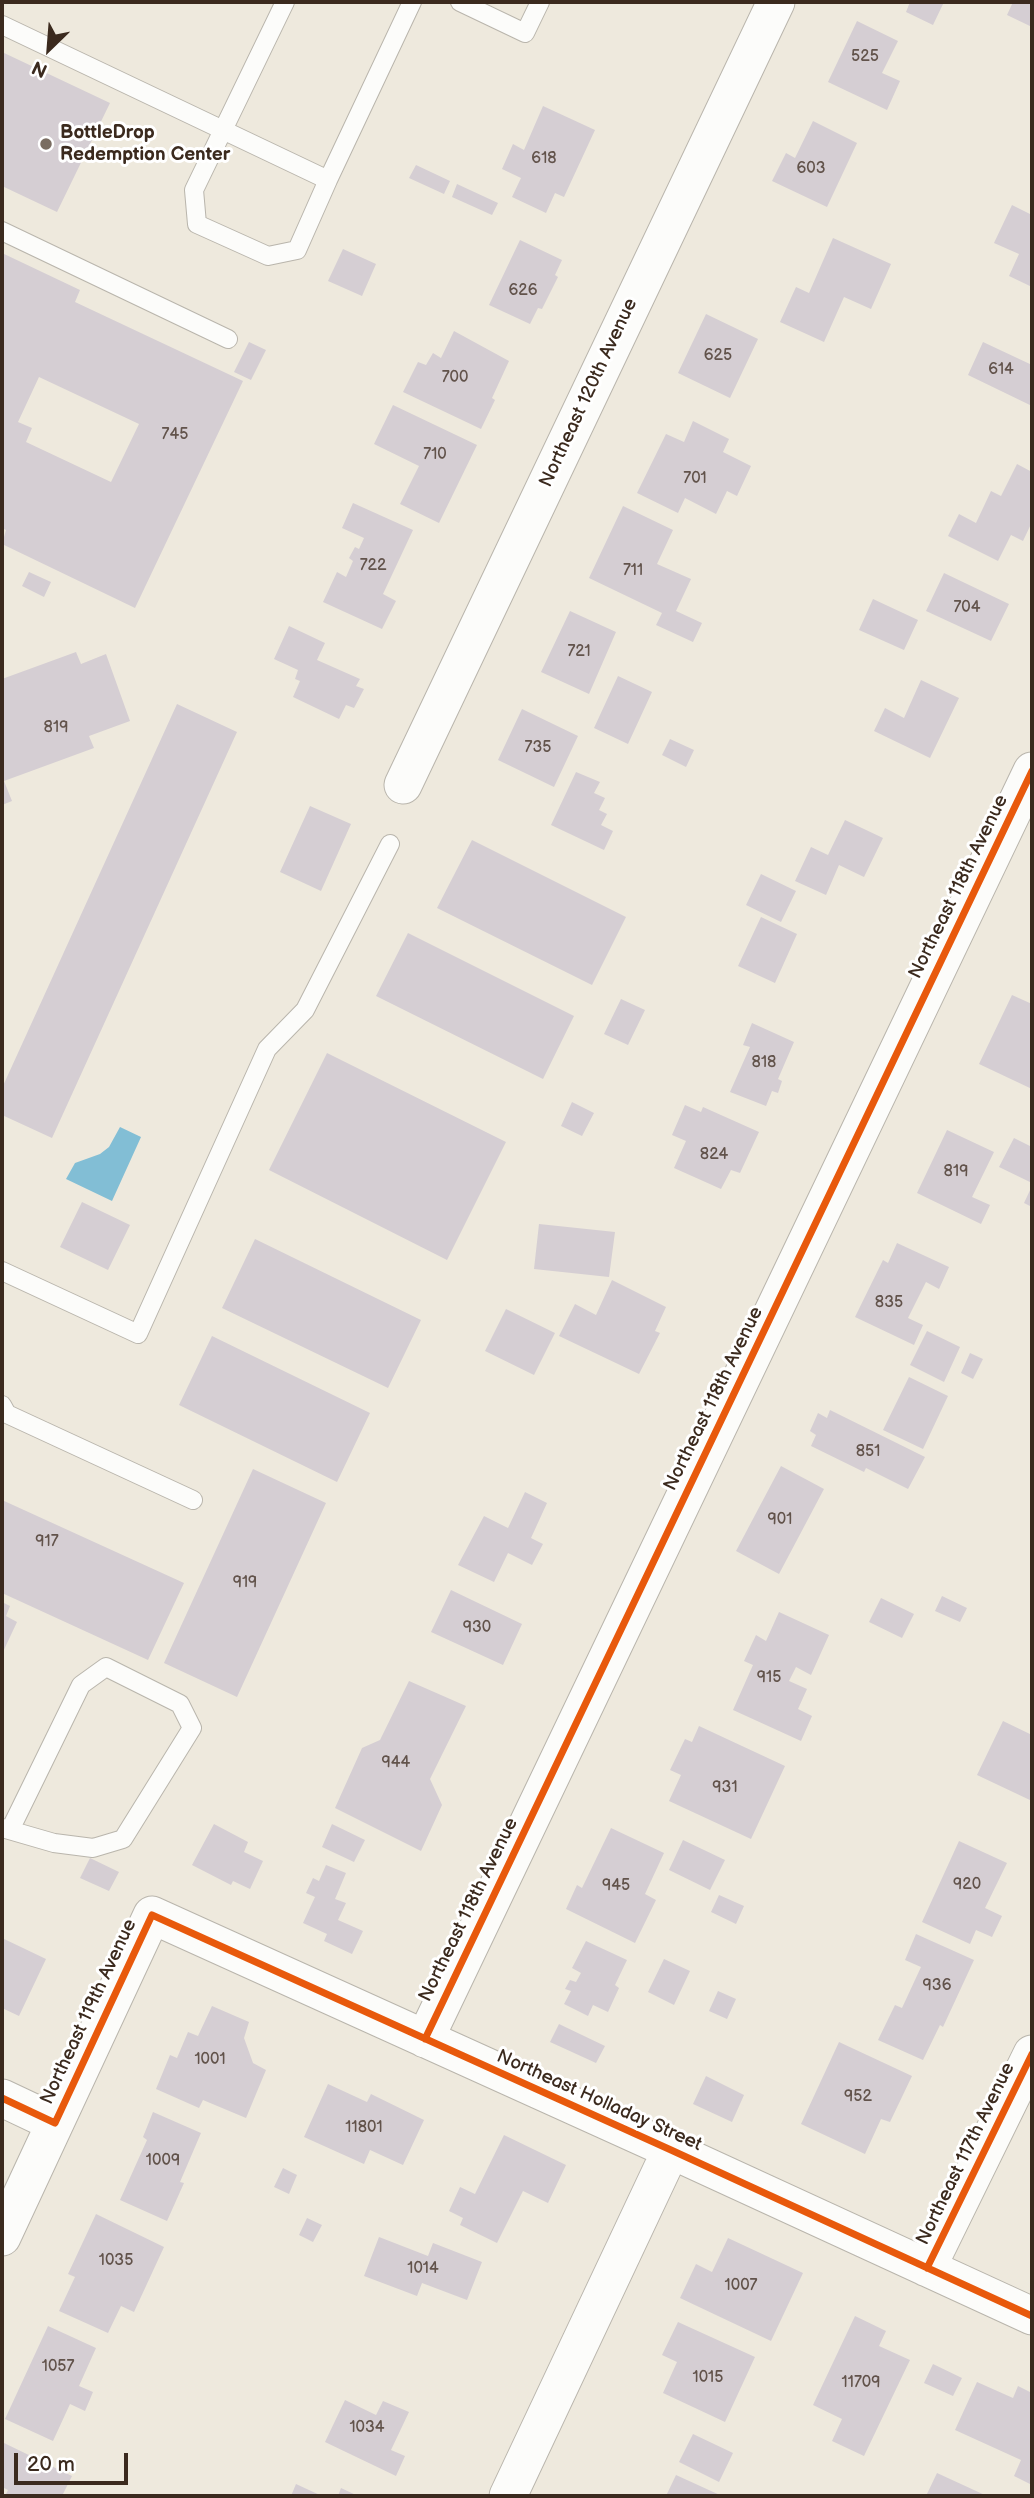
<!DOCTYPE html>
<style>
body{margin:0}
#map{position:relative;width:1034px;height:2498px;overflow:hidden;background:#eee9dd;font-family:"Balsamiq Sans",sans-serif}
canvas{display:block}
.frame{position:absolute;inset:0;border:4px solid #3b2a1e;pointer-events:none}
.north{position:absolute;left:14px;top:14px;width:70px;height:70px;-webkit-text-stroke:5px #fff;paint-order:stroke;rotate:205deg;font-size:19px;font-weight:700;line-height:28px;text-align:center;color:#3b2a1e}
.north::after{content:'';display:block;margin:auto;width:24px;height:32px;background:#3b2a1e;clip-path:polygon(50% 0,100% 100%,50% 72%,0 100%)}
.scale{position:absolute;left:14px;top:2453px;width:114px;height:32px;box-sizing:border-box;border:4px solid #3b2a1e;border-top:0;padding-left:9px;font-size:21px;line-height:24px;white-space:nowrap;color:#3b2a1e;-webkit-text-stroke:5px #fff;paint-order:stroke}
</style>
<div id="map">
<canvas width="1034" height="2498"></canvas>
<div class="frame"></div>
<div class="north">N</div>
<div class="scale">20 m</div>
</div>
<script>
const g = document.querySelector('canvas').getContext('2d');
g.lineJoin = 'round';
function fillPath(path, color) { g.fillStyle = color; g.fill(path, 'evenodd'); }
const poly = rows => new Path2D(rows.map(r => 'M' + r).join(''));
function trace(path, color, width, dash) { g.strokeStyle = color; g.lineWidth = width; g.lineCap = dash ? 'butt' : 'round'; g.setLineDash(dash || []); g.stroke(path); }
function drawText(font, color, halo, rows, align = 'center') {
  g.font = font + ' "Balsamiq Sans",sans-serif'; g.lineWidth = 6; g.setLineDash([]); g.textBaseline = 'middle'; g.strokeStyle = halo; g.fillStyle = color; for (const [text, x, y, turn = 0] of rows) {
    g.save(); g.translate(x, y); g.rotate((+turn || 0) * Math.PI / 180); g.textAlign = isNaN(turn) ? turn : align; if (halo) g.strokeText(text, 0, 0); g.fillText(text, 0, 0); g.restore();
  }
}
const water = poly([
 [120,1127,141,1137,112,1201,66,1179,75,1163,100,1154,109,1147]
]);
const building = poly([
 [910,2,944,2,933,25,906,12],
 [1013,2,1032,2,1032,27,1007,15],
 [857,21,898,41,882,73,900,81,887,110,828,82],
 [2,52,110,103,57,212,2,186],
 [543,106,595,130,564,197,555,193,546,213,512,197,521,178,502,169,513,144,524,150],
 [813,121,857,143,827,207,772,181,786,153,795,158],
 [416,165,450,181,444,194,409,178],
 [457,184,498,203,492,215,452,197],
 [1012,205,1032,215,1032,287,1009,276,1019,254,994,243],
 [833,238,891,264,871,309,844,297,824,342,780,322,796,287,809,293],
 [520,240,562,260,555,275,558,277,542,309,538,308,530,324,489,305],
 [343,249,376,264,362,296,328,281],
 [2,253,80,290,75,302,243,381,135,608,2,544,6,530,2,528],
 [39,377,139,424,111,482,26,442,32,428,18,422],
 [706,314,758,339,730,398,678,373],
 [454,331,509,361,492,398,495,400,481,429,403,392,418,362,426,365,433,353,441,358],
 [249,342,266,350,251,380,234,372],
 [983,342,1032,365,1032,406,968,375],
 [393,405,477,445,439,523,400,504,419,466,374,444],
 [693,421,729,439,723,452,751,466,737,496,727,491,716,514,685,498,678,513,637,493,666,434,684,442],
 [1017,464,1032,472,1032,522,1023,541,1011,535,998,561,948,536,959,514,976,523,991,491,1001,496],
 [353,503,413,530,383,594,396,601,382,629,323,602,337,572,346,577,353,561,349,558,355,547,359,549,364,538,342,528],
 [623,506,673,530,657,564,691,579,676,611,702,623,693,642,656,625,662,613,589,578],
 [29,572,51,582,44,597,22,586],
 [944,573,1009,604,991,641,926,611],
 [873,599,918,620,904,650,859,630],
 [570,611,616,632,589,694,541,672],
 [289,626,325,643,317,660,360,679,356,686,364,689,354,708,346,705,339,719,293,697,300,681,295,679,298,670,274,659],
 [76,652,81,664,106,654,130,721,89,736,94,748,4,781,12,801,2,805,2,679],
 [618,676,652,692,628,744,594,728],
 [921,680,959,698,930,758,874,731,885,708,904,718],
 [177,704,237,732,52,1138,2,1115,2,1088],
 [522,709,578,736,554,787,498,760],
 [670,739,694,750,686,767,662,755],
 [576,772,600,782,594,793,605,798,599,810,607,814,601,825,613,831,604,850,551,825],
 [310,806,351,824,321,891,280,872],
 [845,820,883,838,864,877,839,865,826,895,795,881,811,847,828,855],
 [472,840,626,917,592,985,437,908],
 [761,874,796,891,781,922,746,905],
 [761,917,797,934,775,983,738,966],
 [408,933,574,1016,543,1079,376,996],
 [1012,995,1032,1004,1032,1089,979,1064],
 [621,999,645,1010,628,1045,604,1034],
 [752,1023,794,1042,778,1079,782,1081,778,1093,772,1091,766,1106,730,1092,750,1047,743,1045],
 [327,1053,506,1142,447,1260,269,1170],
 [572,1102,594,1113,582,1136,561,1126],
 [685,1105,701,1112,703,1107,759,1132,740,1173,731,1170,721,1189,674,1168,686,1141,672,1135],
 [947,1130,994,1152,972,1197,990,1205,981,1224,917,1193],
 [1014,1138,1032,1147,1032,1183,999,1167],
 [1032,1186,1032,1207,1024,1203],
 [82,1202,130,1225,108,1270,60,1247],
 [539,1224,615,1232,609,1277,534,1269],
 [255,1239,421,1320,388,1388,222,1308],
 [897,1243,949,1267,939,1289,926,1282,908,1318,923,1325,914,1345,855,1317,883,1260,888,1263],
 [612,1280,666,1307,655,1331,660,1333,639,1374,559,1336,575,1304,596,1315],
 [506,1309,555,1333,534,1375,485,1351],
 [927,1331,960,1347,944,1382,910,1365],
 [212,1336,370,1413,337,1482,179,1405],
 [970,1353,983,1359,973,1379,961,1373],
 [909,1377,948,1396,923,1449,883,1430],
 [830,1410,925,1457,908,1489,866,1468,864,1472,811,1446,816,1435,810,1431,818,1413,827,1418],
 [781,1466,824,1489,779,1574,736,1551],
 [253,1469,326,1503,237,1697,164,1663],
 [525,1492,547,1503,531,1538,543,1544,532,1565,508,1553,494,1582,458,1565,484,1516,508,1528],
 [2,1500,184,1583,148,1660,2,1593],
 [451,1590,522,1624,503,1665,431,1632],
 [942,1596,967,1608,960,1622,935,1611],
 [881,1598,914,1614,902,1638,869,1622],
 [2,1602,10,1606,6,1616,17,1622,2,1654],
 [779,1612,829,1635,811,1675,796,1667,789,1681,807,1689,798,1709,812,1716,801,1741,733,1710,753,1665,744,1661,756,1635,766,1641],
 [409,1681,466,1706,430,1779,442,1805,421,1851,335,1808,362,1748,380,1740],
 [1003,1721,1032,1735,1032,1801,977,1775],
 [699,1726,785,1766,751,1839,669,1801,681,1775,670,1770,685,1739,692,1742],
 [214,1824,248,1842,244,1852,263,1861,250,1889,233,1881,231,1885,192,1865],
 [332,1824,365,1840,354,1862,322,1847],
 [611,1828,664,1853,645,1894,656,1900,635,1943,566,1909,577,1885,582,1888],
 [683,1840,725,1860,710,1890,669,1870],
 [959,1841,1007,1863,985,1908,1002,1916,992,1937,976,1930,970,1944,922,1922],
 [90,1858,119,1872,109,1891,80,1878],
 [326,1865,346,1873,335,1899,346,1903,338,1920,363,1931,352,1954,324,1941,327,1934,303,1923,315,1897,306,1893,313,1878,319,1881],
 [719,1895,744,1906,736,1924,711,1912],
 [916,1934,974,1960,943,2027,940,2025,923,2060,878,2040,895,2005,902,2008,921,1967,905,1960],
 [2,1938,46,1959,19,2016,2,2008],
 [586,1941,627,1960,615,1985,619,1988,608,2012,593,2005,588,2016,564,2004,571,1991,565,1989,570,1980,576,1982,581,1973,572,1968],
 [664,1959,690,1971,674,2005,648,1992],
 [718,1991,736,1999,727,2019,709,2011],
 [212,2006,249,2022,244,2038,253,2063,266,2070,246,2118,203,2100,199,2108,156,2089,170,2055,177,2058,188,2032,198,2036],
 [559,2024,605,2046,596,2063,550,2042],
 [839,2042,912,2076,890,2122,881,2119,865,2154,801,2124],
 [706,2076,744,2095,732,2122,693,2104],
 [328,2084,367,2102,371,2094,424,2120,403,2165,370,2150,364,2164,304,2137],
 [153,2112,201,2133,180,2182,184,2183,167,2221,120,2200,147,2140,143,2137],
 [504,2135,566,2165,548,2203,523,2191,497,2243,460,2225,463,2218,449,2211,460,2187,475,2194],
 [283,2168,297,2175,289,2194,274,2187],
 [96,2214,164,2247,134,2312,121,2306,108,2333,59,2311,75,2277,68,2274],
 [307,2218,322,2225,313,2242,299,2235],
 [379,2237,428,2256,433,2243,482,2262,467,2300,422,2283,417,2296,364,2276],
 [728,2238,803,2273,771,2341,680,2298,696,2264,712,2272],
 [855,2316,886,2331,879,2346,910,2360,864,2456,832,2441,842,2419,813,2405],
 [678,2322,755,2357,725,2422,663,2393,677,2362,662,2355],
 [48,2326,96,2348,79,2386,93,2392,85,2411,70,2404,53,2441,5,2419],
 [933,2364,962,2378,953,2396,924,2383],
 [977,2382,1013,2398,1018,2386,1032,2393,1032,2485,1014,2476,1021,2460,955,2430],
 [345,2400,376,2415,383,2401,409,2412,391,2450,405,2456,396,2476,325,2442],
 [693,2434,733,2453,719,2482,679,2462],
 [2,2442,72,2476,62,2496,5,2496,8,2490,2,2487],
 [937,2473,987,2496,926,2496],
 [676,2475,722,2496,666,2496],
 [296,2484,322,2496,291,2496],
 [341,2488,358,2496,338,2496]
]);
const lane = poly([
 [285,2,194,190,197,224,268,256,297,250,328,180],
 [460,2,525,33,540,2],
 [2,25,328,180,412,2],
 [2,231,228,339],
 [2,1271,138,1334,267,1049,305,1010,390,844],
 [2,1405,7,1414,193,1500],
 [2,1828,54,1843,93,1848,123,1839,192,1728,180,1704,106,1667,81,1685,10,1830]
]);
const street = poly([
 [403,785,776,2],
 [425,2039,1032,771],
 [2,2098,55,2123],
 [2,2237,152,1915,671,2150,1032,2316],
 [927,2268,1032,2054],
 [508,2496,671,2150]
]);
const cycleway = poly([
 [425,2039,1032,771],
 [2,2098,55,2123,152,1915,671,2150,1032,2316],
 [927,2268,1032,2054]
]);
const markers = [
 [46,144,7,"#7a6d61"]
];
const numberNames = [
 ["525",865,57],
 ["618",544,159],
 ["603",811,169],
 ["626",523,291],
 ["625",718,356],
 ["614",1001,370],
 ["700",455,378],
 ["745",175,435],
 ["710",435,455],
 ["701",695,479],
 ["722",373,566],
 ["711",633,571],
 ["704",967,608],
 ["721",579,652],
 ["819",56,728],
 ["735",538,748],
 ["818",764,1063],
 ["824",714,1155],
 ["819",956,1172],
 ["835",889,1303],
 ["851",868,1452],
 ["901",780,1520],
 ["917",47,1542],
 ["919",245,1583],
 ["930",477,1628],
 ["915",769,1678],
 ["944",396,1763],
 ["931",725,1788],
 ["920",967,1885],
 ["945",616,1886],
 ["936",937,1986],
 ["1001",210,2060],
 ["952",858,2097],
 ["11801",364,2128],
 ["1009",163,2161],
 ["1035",116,2261],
 ["1014",423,2269],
 ["1007",741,2286],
 ["1057",58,2367],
 ["1015",708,2378],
 ["11709",861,2383],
 ["1034",367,2428]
];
const poiNames = [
 ["BottleDrop",60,133],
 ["Redemption Center",60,155]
];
const streetNames = [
 ["Northeast 120th Avenue",589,393,-65],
 ["Northeast 118th Avenue",959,887,-64],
 ["Northeast 118th Avenue",714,1399,-64],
 ["Northeast 118th Avenue",469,1910,-64],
 ["Northeast 119th Avenue",89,2012,-65],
 ["Northeast Holladay Street",599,2101,24],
 ["Northeast 117th Avenue",966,2154,-64]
];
fillPath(water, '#82bed5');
fillPath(building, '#d5ced3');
trace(lane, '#b9b5ac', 20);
trace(street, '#b9b5ac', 39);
trace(lane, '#fcfcfa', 18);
trace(street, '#fcfcfa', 37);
trace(cycleway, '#e8590c', 7);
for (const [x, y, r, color] of markers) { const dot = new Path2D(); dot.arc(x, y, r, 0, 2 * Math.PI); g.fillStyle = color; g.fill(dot); trace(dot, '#fff', 2.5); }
drawText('16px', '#62534b', null, numberNames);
drawText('bold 19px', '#3b2a1e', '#fff', poiNames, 'left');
drawText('19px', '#3b2a1e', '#fff', streetNames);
</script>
